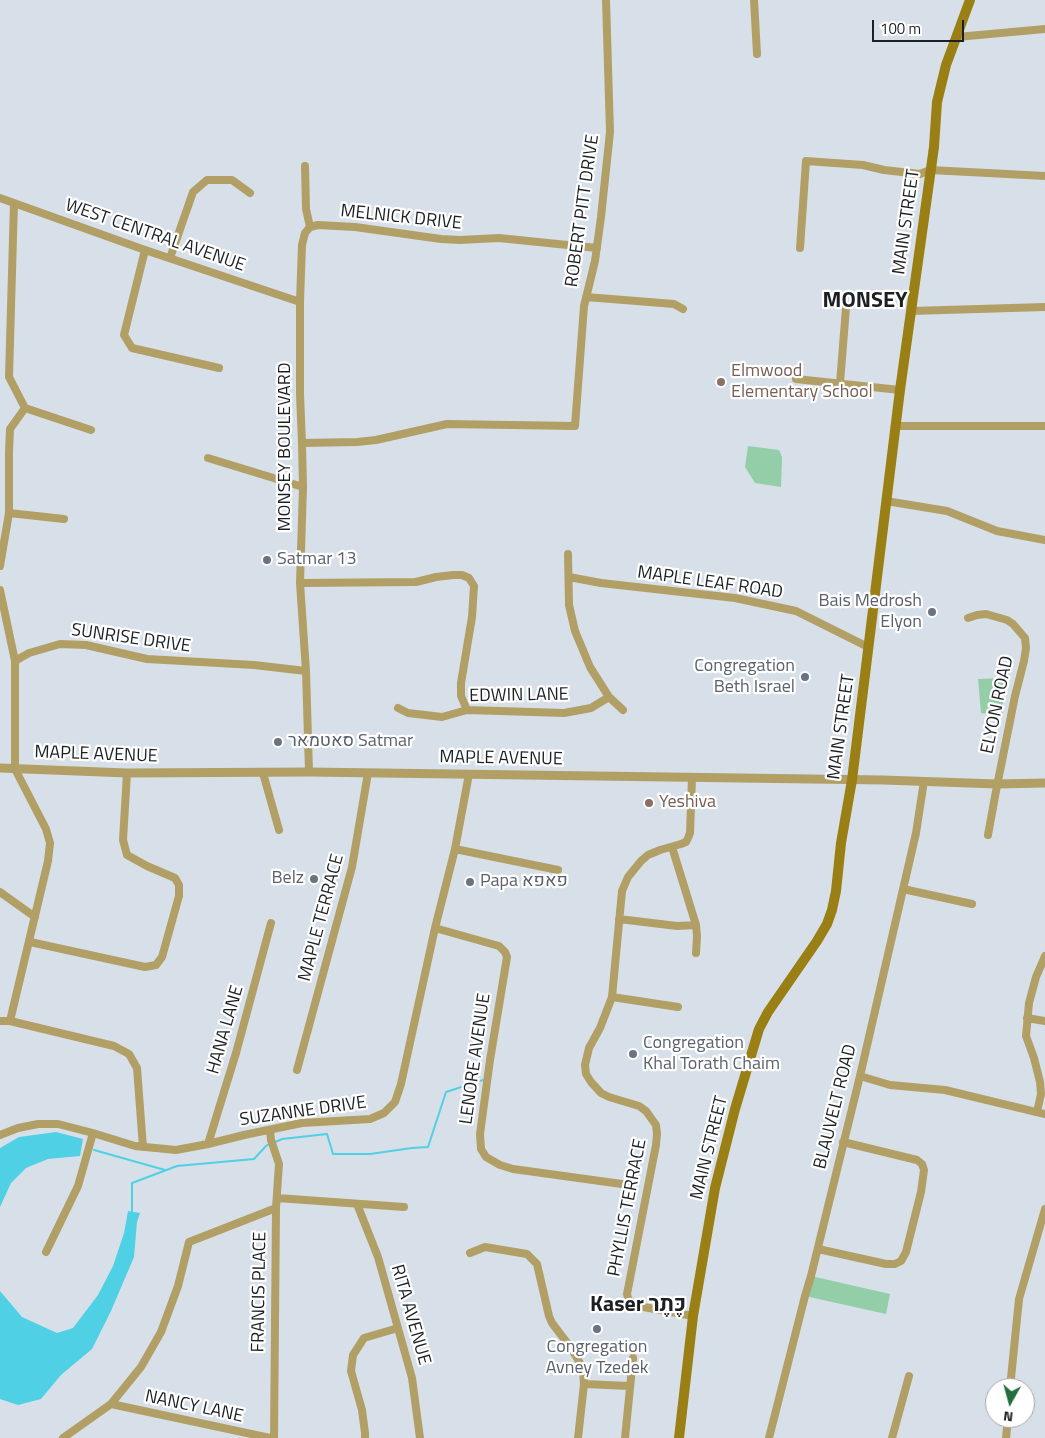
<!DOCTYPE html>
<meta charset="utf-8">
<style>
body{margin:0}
#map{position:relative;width:1045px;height:1438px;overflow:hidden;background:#d7e0e9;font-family:"Titillium Web",sans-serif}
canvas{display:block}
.north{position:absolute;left:985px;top:1378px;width:50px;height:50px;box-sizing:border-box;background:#fff;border:1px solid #a5a6a7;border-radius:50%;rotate:187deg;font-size:14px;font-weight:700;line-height:20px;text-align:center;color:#1d2023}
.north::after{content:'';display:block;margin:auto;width:18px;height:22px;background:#246e3b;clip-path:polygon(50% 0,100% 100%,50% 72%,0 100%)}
.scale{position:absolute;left:872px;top:20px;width:92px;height:22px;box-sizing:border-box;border:2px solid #1d2023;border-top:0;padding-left:6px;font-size:15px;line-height:18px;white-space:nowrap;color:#1d2023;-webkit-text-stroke:4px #fff;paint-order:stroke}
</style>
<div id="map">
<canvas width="1045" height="1438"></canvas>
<div class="north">N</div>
<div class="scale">100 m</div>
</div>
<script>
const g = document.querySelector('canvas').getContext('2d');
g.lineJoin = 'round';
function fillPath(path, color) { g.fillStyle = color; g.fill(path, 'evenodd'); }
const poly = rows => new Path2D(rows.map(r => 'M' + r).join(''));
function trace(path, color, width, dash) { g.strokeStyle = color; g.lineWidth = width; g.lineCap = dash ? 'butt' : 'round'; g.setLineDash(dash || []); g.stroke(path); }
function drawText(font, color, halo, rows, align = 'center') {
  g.font = font + ' "Titillium Web",Heebo,sans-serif'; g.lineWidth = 4.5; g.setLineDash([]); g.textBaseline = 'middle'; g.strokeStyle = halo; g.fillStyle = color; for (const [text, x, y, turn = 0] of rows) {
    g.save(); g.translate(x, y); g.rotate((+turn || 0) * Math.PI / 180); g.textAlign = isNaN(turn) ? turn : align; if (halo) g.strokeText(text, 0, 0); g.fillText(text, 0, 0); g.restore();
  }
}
const green = poly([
 [748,446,779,450,782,457,781,487,755,483,745,467],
 [1003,678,1003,716,981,713,978,679],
 [811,1276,890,1294,886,1314,805,1296]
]);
const water = poly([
 [56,1132,83,1139,80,1156,48,1159,26,1168,11,1183,0,1207,0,1148,19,1137],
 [128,1211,140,1213,137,1222,134,1257,111,1311,92,1349,61,1375,41,1399,18,1405,0,1399,0,1291,22,1317,57,1333,73,1328,98,1295,113,1266,124,1233]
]);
const stream = poly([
 [273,1143,282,1139,327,1134,333,1154,370,1154,412,1148,428,1147,446,1092,483,1080],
 [94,1150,165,1170],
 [132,1214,132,1183,177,1166,254,1159,266,1146,269,1144]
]);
const minor = poly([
 [754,0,757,54],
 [957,37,1045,29],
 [305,166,306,209,310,227],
 [0,198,145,250,300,302],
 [14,203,9,377,25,408,91,430],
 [800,248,806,161,863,165,884,170,920,174,930,170,1045,176],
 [145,250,124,335,132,348,219,368],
 [170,258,193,192,207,180,232,180,250,193],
 [586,297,674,304,683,309],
 [911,311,1045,307],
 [796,379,900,390],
 [840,383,846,308],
 [896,426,1045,426],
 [302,443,357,442,376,440,447,424,575,426,584,306,595,261,601,217,610,132,606,0],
 [208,458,303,487],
 [886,501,947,511,997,531,1045,540],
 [9,513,64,519],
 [568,554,569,605,575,631,590,667,609,697,623,710],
 [0,566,9,513,9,452,10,429,25,408],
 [569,577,601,583,735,598,796,611,868,647],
 [300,583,416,582,436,577,453,575,462,575,469,578,474,586,472,617,461,683,461,696,467,710],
 [0,590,15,661,15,769,46,829,50,843,48,861,10,1021,0,1021],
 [968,618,977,615,986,614,1007,620,1013,624,1025,638,1026,648,1024,661,1015,696,996,791,988,835],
 [15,661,29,653,60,644,86,645,147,659,254,665,306,671],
 [398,708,408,713,442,717,467,710,564,713,591,708,609,697],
 [309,772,306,671,300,583,303,487,302,443,300,394,300,302,302,245,305,233,310,227,318,225,355,227,441,239,460,240,499,238,597,248],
 [263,773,279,830],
 [692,778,690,833,688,838,686,842,681,844,660,850,648,855,641,861,628,877,622,891,612,997,600,1028,589,1048,585,1065,586,1074,591,1082,601,1093,609,1097,639,1106,646,1111,656,1125,657,1134,656,1145,627,1294,628,1298,630,1301,638,1306,693,1316],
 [672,847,696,925,697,936,696,953],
 [455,849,558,870],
 [903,889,972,904],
 [0,892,35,917],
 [619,919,677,926,696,925],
 [435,928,499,946,505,952,507,957,490,1060,480,1134,481,1149,486,1157,500,1165,513,1169,629,1185],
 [30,942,145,967,156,965,162,957,179,896,179,885,175,878,147,866,127,855,123,840,127,773],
 [612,997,678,1007],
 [1027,1018,1045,1021],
 [10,1021,114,1046,129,1054,137,1068,143,1147],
 [297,1070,352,867,368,773],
 [860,1076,890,1085,945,1090,1045,1114],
 [1037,1112,1041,1094,1040,1082,1034,1058,1026,1036,1029,1003,1036,977,1045,956],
 [270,1130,271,1140,279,1164,276,1208,274,1438],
 [0,1135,18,1128,38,1124,58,1124,93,1133,135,1146,176,1150,208,1144,244,1135,302,1123,370,1119,384,1113,395,1102,401,1084,435,928,455,849,469,774],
 [208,1144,236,1053,271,923],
 [277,1198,404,1207],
 [357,1204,378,1257,412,1378,420,1438],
 [818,1249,886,1264,895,1264,901,1261,906,1252,921,1192,924,1170,922,1164,917,1160,843,1142],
 [46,1252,78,1186,93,1133],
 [470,1253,485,1247,527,1254,537,1264,549,1316,552,1323,571,1348,583,1368,584,1384,578,1438],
 [584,1384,629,1386],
 [1010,1388,1019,1299,1045,1209],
 [111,1404,270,1438],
 [63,1438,111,1404,141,1367,161,1332,178,1286,189,1242,276,1208],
 [365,1438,365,1433,362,1410,351,1371,353,1355,364,1338,398,1328],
 [625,1438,633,1358],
 [769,1438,805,1296,811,1276,860,1076,916,833,924,781],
 [892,1438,909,1376],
 [1006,1438,1008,1418]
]);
const tertiary = poly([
 [0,768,127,773,309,772,883,780,997,784,1045,783]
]);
const secondary = poly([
 [679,1438,693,1316,715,1188,735,1109,759,1029,768,1012,817,941,827,924,832,910,836,891,841,843,852,780,864,683,900,390,934,147,937,102,946,65,970,0]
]);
const markers = [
 [721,382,5,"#8d6e63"],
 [267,560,5,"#6b7280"],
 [932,612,5,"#6b7280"],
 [805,677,5,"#6b7280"],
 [278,742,5,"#6b7280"],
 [649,803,5,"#8d6e63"],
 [314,879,5,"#6b7280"],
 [470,882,5,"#6b7280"],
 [633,1054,5,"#6b7280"],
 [597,1329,5,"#6b7280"]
];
const streetNames = [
 ["ROBERT PITT DRIVE",583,211,-82],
 ["MELNICK DRIVE",401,218,6],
 ["MAIN STREET",907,222,-82],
 ["WEST CENTRAL AVENUE",155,236,19],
 ["MONSEY BOULEVARD",286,447,-90],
 ["MAPLE LEAF ROAD",710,583,8],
 ["SUNRISE DRIVE",131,639,8],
 ["EDWIN LANE",519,696,-1],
 ["ELYON ROAD",998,705,-78],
 ["MAIN STREET",842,727,-82],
 ["MAPLE AVENUE",96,755,2],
 ["MAPLE AVENUE",501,759,1],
 ["MAPLE TERRACE",322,918,-75],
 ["HANA LANE",226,1030,-74],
 ["LENORE AVENUE",476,1059,-82],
 ["BLAUVELT ROAD",836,1107,-76],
 ["SUZANNE DRIVE",303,1112,-8],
 ["MAIN STREET",710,1148,-76],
 ["PHYLLIS TERRACE",628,1208,-79],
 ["FRANCIS PLACE",260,1292,-89],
 ["RITA AVENUE",410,1315,74],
 ["NANCY LANE",194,1407,12]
];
const educationNames = [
 ["Elmwood",731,372],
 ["Elementary School",731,393],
 ["Yeshiva",659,803]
];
const worshipNames = [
 ["Satmar 13",277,560],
 ["Bais Medrosh",922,602,"right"],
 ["Elyon",922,623,"right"],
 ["Congregation",795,667,"right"],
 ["Beth Israel",795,688,"right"],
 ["סאטמאר Satmar",288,742],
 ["Belz",304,879,"right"],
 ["Papa פאפא",480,882],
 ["Congregation",643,1044],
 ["Khal Torath Chaim",643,1065],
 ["Congregation",597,1348,"center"],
 ["Avney Tzedek",597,1369,"center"]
];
const districtNames = [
 ["MONSEY",865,302],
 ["Kaser כֶּתֶר",638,1306]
];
fillPath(green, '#93cea9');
fillPath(water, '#50d0e4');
trace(stream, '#50d0e4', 2);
trace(minor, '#b19f66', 8);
trace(tertiary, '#b19f66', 9);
trace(secondary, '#9a7f14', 10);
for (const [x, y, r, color] of markers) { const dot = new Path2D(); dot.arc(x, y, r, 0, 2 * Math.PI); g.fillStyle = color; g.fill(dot); trace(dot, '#fff', 2); }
drawText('18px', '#1d2023', '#fff', streetNames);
drawText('18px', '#785e54', '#fff', educationNames, 'left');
drawText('18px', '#5b616d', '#fff', worshipNames, 'left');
drawText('bold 22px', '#1d2023', '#fff', districtNames);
</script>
